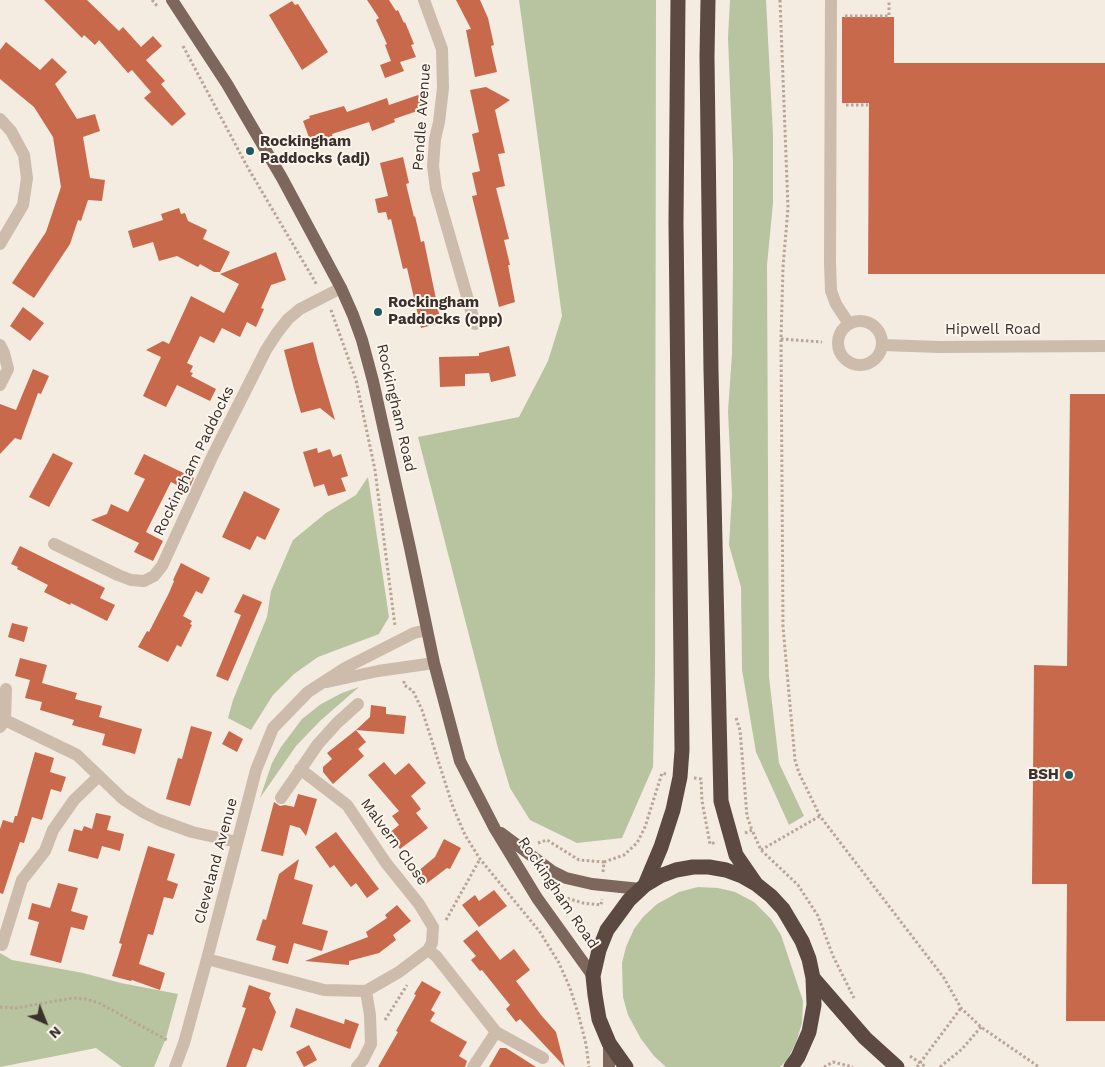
<!DOCTYPE html>
<style>
body{margin:0}
#map{position:relative;width:1105px;height:1067px;overflow:hidden;background:#f4ebe1;font-family:"Work Sans",sans-serif}
canvas{display:block}
.north{position:absolute;left:20px;top:997px;width:50px;height:50px;-webkit-text-stroke:4px #fbf5ee;paint-order:stroke;rotate:136deg;font-size:14px;font-weight:700;line-height:20px;text-align:center;color:#3b302b}
.north::after{content:'';display:block;margin:auto;width:18px;height:22px;background:#3b302b;clip-path:polygon(50% 0,100% 100%,50% 72%,0 100%)}
</style>
<div id="map">
<canvas width="1105" height="1067"></canvas>
<div class="north">N</div>
</div>
<script>
const g = document.querySelector('canvas').getContext('2d');
g.lineJoin = 'round';
function fillPath(path, color) { g.fillStyle = color; g.fill(path, 'evenodd'); }
const poly = rows => new Path2D(rows.map(r => 'M' + r).join(''));
function trace(path, color, width, dash) { g.strokeStyle = color; g.lineWidth = width; g.lineCap = dash ? 'butt' : 'round'; g.setLineDash(dash || []); g.stroke(path); }
function drawText(font, color, halo, rows, align = 'center') {
  g.font = font + ' "Work Sans",sans-serif'; g.lineWidth = 4; g.setLineDash([]); g.textBaseline = 'middle'; g.strokeStyle = halo; g.fillStyle = color; for (const [text, x, y, turn = 0] of rows) {
    g.save(); g.translate(x, y); g.rotate((+turn || 0) * Math.PI / 180); g.textAlign = isNaN(turn) ? turn : align; if (halo) g.strokeText(text, 0, 0); g.fillText(text, 0, 0); g.restore();
  }
}
const green = poly([
 [519,0,656,0,655,673,653,767,622,838,577,843,530,820,510,788,498,748,418,437,519,417,548,361,562,316],
 [730,0,766,0,773,135,773,203,767,265,769,677,779,763,804,816,789,825,756,752,742,670,741,587,729,545,732,494,728,411,732,354,733,267,733,162,728,38],
 [368,477,389,617,379,634,318,657,294,674,273,695,251,730,228,718,233,700,267,617,271,591,293,540,326,513,356,495],
 [359,687,320,721,296,746,260,798,272,763,281,747,302,719,321,704,342,693],
 [698,887,718,888,735,892,754,902,771,919,781,935,803,1001,802,1023,796,1043,787,1060,780,1067,666,1067,654,1056,641,1039,628,1015,623,997,622,963,626,947,634,929,643,917,657,904,679,892],
 [0,953,12,960,83,973,121,983,178,994,166,1038,154,1067,122,1067,96,1048,0,1067]
]);
const building = poly([
 [44,0,87,0,119,31,123,27,141,47,153,36,162,46,146,60,165,81,161,84,186,114,172,126,144,98,151,92,132,70,128,73,99,40,95,45,84,35,82,38],
 [367,0,389,0,396,11,398,10,404,23,405,22,414,44,411,45,416,57,400,62,404,71,385,78,380,65,391,61,385,45,387,44,376,20,379,18],
 [456,0,480,0,488,18,494,45,491,46,497,72,475,77,466,30,471,29],
 [292,1,295,5,298,4,328,52,302,70,269,15],
 [842,17,894,17,894,63,1105,63,1105,274,868,274,869,103,842,103],
 [6,42,40,70,52,58,67,72,55,84,77,119,95,114,100,131,83,137,90,178,105,180,102,201,88,200,81,221,78,220,70,244,34,298,12,283,46,232,61,187,53,137,34,107,0,79,0,50],
 [486,87,510,100,495,110,505,153,498,154,505,186,496,188,509,239,504,240,510,265,508,265,515,302,499,307,472,196,477,195,472,173,480,171,472,134,479,132,470,90],
 [424,93,429,107,394,119,395,122,372,131,369,122,332,134,333,138,319,142,317,137,310,140,303,121,310,118,309,116,344,106,347,112,387,98,389,105],
 [403,157,409,183,406,184,414,217,415,216,421,242,424,241,441,323,421,328,407,268,403,269,391,219,388,220,386,212,378,213,375,199,388,196,380,163],
 [179,208,181,214,185,213,188,221,207,230,203,239,230,252,220,272,214,272,200,264,198,267,177,256,159,261,153,242,133,248,128,231,163,220,161,214],
 [276,252,286,280,271,285,261,308,264,309,256,327,247,322,240,337,222,328,214,343,200,336,187,363,193,366,190,372,193,373,191,376,216,389,210,401,177,385,166,407,143,396,161,357,146,350,163,341,169,344,191,296,224,313,239,284,220,274],
 [23,307,44,323,30,341,10,326],
 [313,342,318,362,335,420,320,408,301,413,294,389,284,350],
 [509,346,516,376,491,382,489,373,465,374,465,386,440,387,439,357,479,356,479,353],
 [33,369,49,376,41,394,38,393,21,440,15,438,0,454,0,404,16,410],
 [1070,394,1105,394,1105,1021,1066,1021,1067,884,1032,884,1034,665,1067,666],
 [317,448,318,453,330,449,333,457,341,454,348,476,341,478,346,491,328,496,324,484,314,487,303,452],
 [53,453,73,463,49,507,29,497],
 [144,454,194,478,188,491,171,482,146,532,163,541,153,561,134,552,139,543,91,520,107,514,111,504,128,512,145,479,134,474],
 [244,491,280,509,265,540,257,536,250,550,222,537],
 [20,546,105,588,100,598,115,605,107,621,71,603,70,605,44,592,48,585,17,569,18,567,11,564],
 [181,563,210,578,202,594,196,591,183,616,192,621,190,624,192,625,181,647,177,645,168,662,138,647,147,631,149,632,169,593,174,581,173,580],
 [243,594,262,602,228,681,216,676,241,615,234,612],
 [12,623,28,627,24,642,8,637],
 [20,658,47,665,42,683,77,693,75,699,102,706,99,717,142,729,135,754,102,745,105,734,72,725,74,720,40,710,42,702,25,698,30,680,15,676],
 [371,705,386,707,386,714,406,716,404,734,356,730,370,717],
 [191,726,212,732,190,806,166,799,178,758,182,759],
 [356,730,366,742,358,749,364,756,333,784,323,772,323,767,332,759,327,753],
 [229,731,243,739,237,752,222,744],
 [35,752,54,758,50,772,66,777,61,792,51,789,42,820,32,817,24,843,20,842,3,894,0,893,0,829,3,820,13,823,15,816,17,816],
 [384,762,395,775,409,763,426,783,411,796,421,809,416,813,428,828,400,849,388,834,399,825,392,816,399,811,368,775],
 [298,794,317,799,306,836,300,828,290,825,283,856,261,851,274,802,280,806,285,805,294,807],
 [96,813,111,816,107,830,124,834,120,851,102,846,98,859,68,851,74,829,82,831,84,826,92,829],
 [336,832,379,889,367,898,356,883,351,887,334,865,330,868,315,847],
 [444,839,461,848,450,869,447,868,426,884,417,872,435,857],
 [148,846,175,854,167,880,178,884,173,899,164,897,153,935,148,934,139,964,165,973,160,990,132,980,131,981,112,976,122,944,119,943],
 [299,859,294,879,313,885,302,924,328,931,322,951,294,943,288,964,272,960,276,946,256,940,263,919,266,920,279,874],
 [58,883,78,888,71,911,88,916,84,930,71,927,61,963,30,955,39,922,28,919,32,903,50,908],
 [494,890,507,906,479,927,462,905,475,895,479,901],
 [397,905,411,921,393,935,396,940,379,953,349,961,349,965,305,961,368,937,366,932,387,918,385,915],
 [477,930,500,960,514,949,530,970,516,981,541,1015,556,1032,565,1067,520,1019,516,1022,506,1009,510,1005,482,970,480,971,471,960,476,956,463,941],
 [422,981,441,992,431,1010,435,1013,430,1021,467,1042,459,1056,467,1061,465,1067,378,1067,398,1032,396,1031,416,995,414,994],
 [249,985,271,993,269,998,276,1012,262,1051,253,1048,246,1067,226,1067,246,1008,242,1007],
 [296,1008,344,1024,345,1019,359,1024,350,1049,290,1027],
 [309,1045,317,1060,304,1067,296,1052],
 [500,1048,506,1048,536,1067,489,1067]
]);
const path = poly([
 [152,0,158,7],
 [780,0,788,208,783,267,781,339,783,627,795,760,799,773,820,816,944,978,961,1008,981,1027,1039,1067],
 [845,16,889,16,889,0],
 [183,46,248,168,317,285],
 [846,105,868,105],
 [331,310,356,380,375,470,395,626],
 [781,339,822,342],
 [404,681,404,685,413,691,422,710,453,807,465,835,480,859,540,932,559,963,570,988,578,1013,586,1044,589,1067],
 [736,718,740,730,747,816,752,830],
 [694,778,701,779,702,801,710,844,717,842],
 [745,833,752,830,761,850,798,885,818,916,833,956,854,998],
 [538,843,547,840,579,860,604,862],
 [761,850,820,816],
 [603,872,604,862,624,855,637,843,645,827,662,773,666,774],
 [550,889,560,896,583,903,601,905,602,899],
 [446,920,480,859],
 [0,1007,16,1008,73,998,85,999,99,1003,167,1040],
 [385,1020,407,985],
 [910,1056,926,1067],
 [824,1067,833,1062,853,1067],
 [917,1067,961,1008],
 [940,1067,962,1049,981,1027]
]);
const minor = poly([
 [424,0,442,49,443,88,439,122,435,139,433,166,436,189,475,324],
 [831,0,830,262,831,291,836,304,849,324],
 [0,119,11,131,24,155,27,178,23,205,0,244],
 '838 343a22 22 0 1 1 44 0a22 22 0 1 1-44 0Z',
 [0,345,4,353,8,369,0,385],
 [882,345,940,347,1105,346],
 [54,544,118,575,131,580,144,581,154,576,162,566,213,455,266,350,277,333,288,319,300,309,341,288],
 [327,682,378,671,434,663],
 [5,720,6,689],
 [0,727,5,720,77,755,123,799,143,812,159,820,192,832,237,842],
 [300,769,347,805,386,863,419,904,433,927,432,943,428,950,399,972,366,991,370,1015,371,1044,363,1060,357,1067],
 [281,798,318,744,337,723,358,704],
 [2,945,22,880,45,851,53,830,74,800,99,776],
 [428,950,436,956,496,1032,543,1058],
 [207,959,324,990,366,991],
 [175,1067,184,1043,207,959,256,770,273,728,308,692,345,668,414,633,427,630],
 [473,1067,496,1032]
]);
const major = poly([
 [172,0,227,84,282,178,341,288,353,315,362,340,373,381,410,548,434,663,460,761,495,829,537,898,593,976],
 [501,833,552,871,566,878,592,884,640,889],
 [609,1043,609,1067]
]);
const highway = poly([
 [708,0,707,57,711,370,721,801,736,855,756,884],
 [645,885,661,847,673,810,680,777,682,750,676,222,678,0],
 [813,978,865,1038,897,1067],
 [626,1067,609,1043,599,1019,595,995,593,976,599,950,607,930,629,900,645,885,660,876,676,870,693,867,709,867,726,870,742,876,756,884,771,896,783,909,802,941,809,959,813,978,814,1005,809,1032,798,1057,791,1067]
]);
const markers = [
 [250,151,5,"#1f5a5e"],
 [378,312,5,"#1f5a5e"],
 [1069,775,5,"#1f5a5e"]
];
const streetNames = [
 ["Pendle Avenue",422,117,-86],
 ["Hipwell Road",993,330],
 ["Rockingham Road",396,408,77],
 ["Rockingham Paddocks",194,461,-64],
 ["Malvern Close",394,842,54],
 ["Cleveland Avenue",216,861,-75],
 ["Rockingham Road",558,893,56]
];
const poiNames = [
 ["Rockingham",260,142],
 ["Paddocks (adj)",260,159],
 ["Rockingham",388,303],
 ["Paddocks (opp)",388,320],
 ["BSH",1059,775,"right"]
];
fillPath(green, '#b8c4a0');
fillPath(building, '#c8694b');
trace(path, '#b9a596', 3, [2.5, 2.5]);
trace(minor, '#cdbbac', 12);
trace(major, '#7d675c', 12);
trace(highway, '#5c4a42', 15);
for (const [x, y, r, color] of markers) { const dot = new Path2D(); dot.arc(x, y, r, 0, 2 * Math.PI); g.fillStyle = color; g.fill(dot); trace(dot, '#fbf5ee', 2); }
drawText('15px', '#3b302b', '#fbf5ee', streetNames);
drawText('bold 15px', '#3b302b', '#fbf5ee', poiNames, 'left');
</script>
